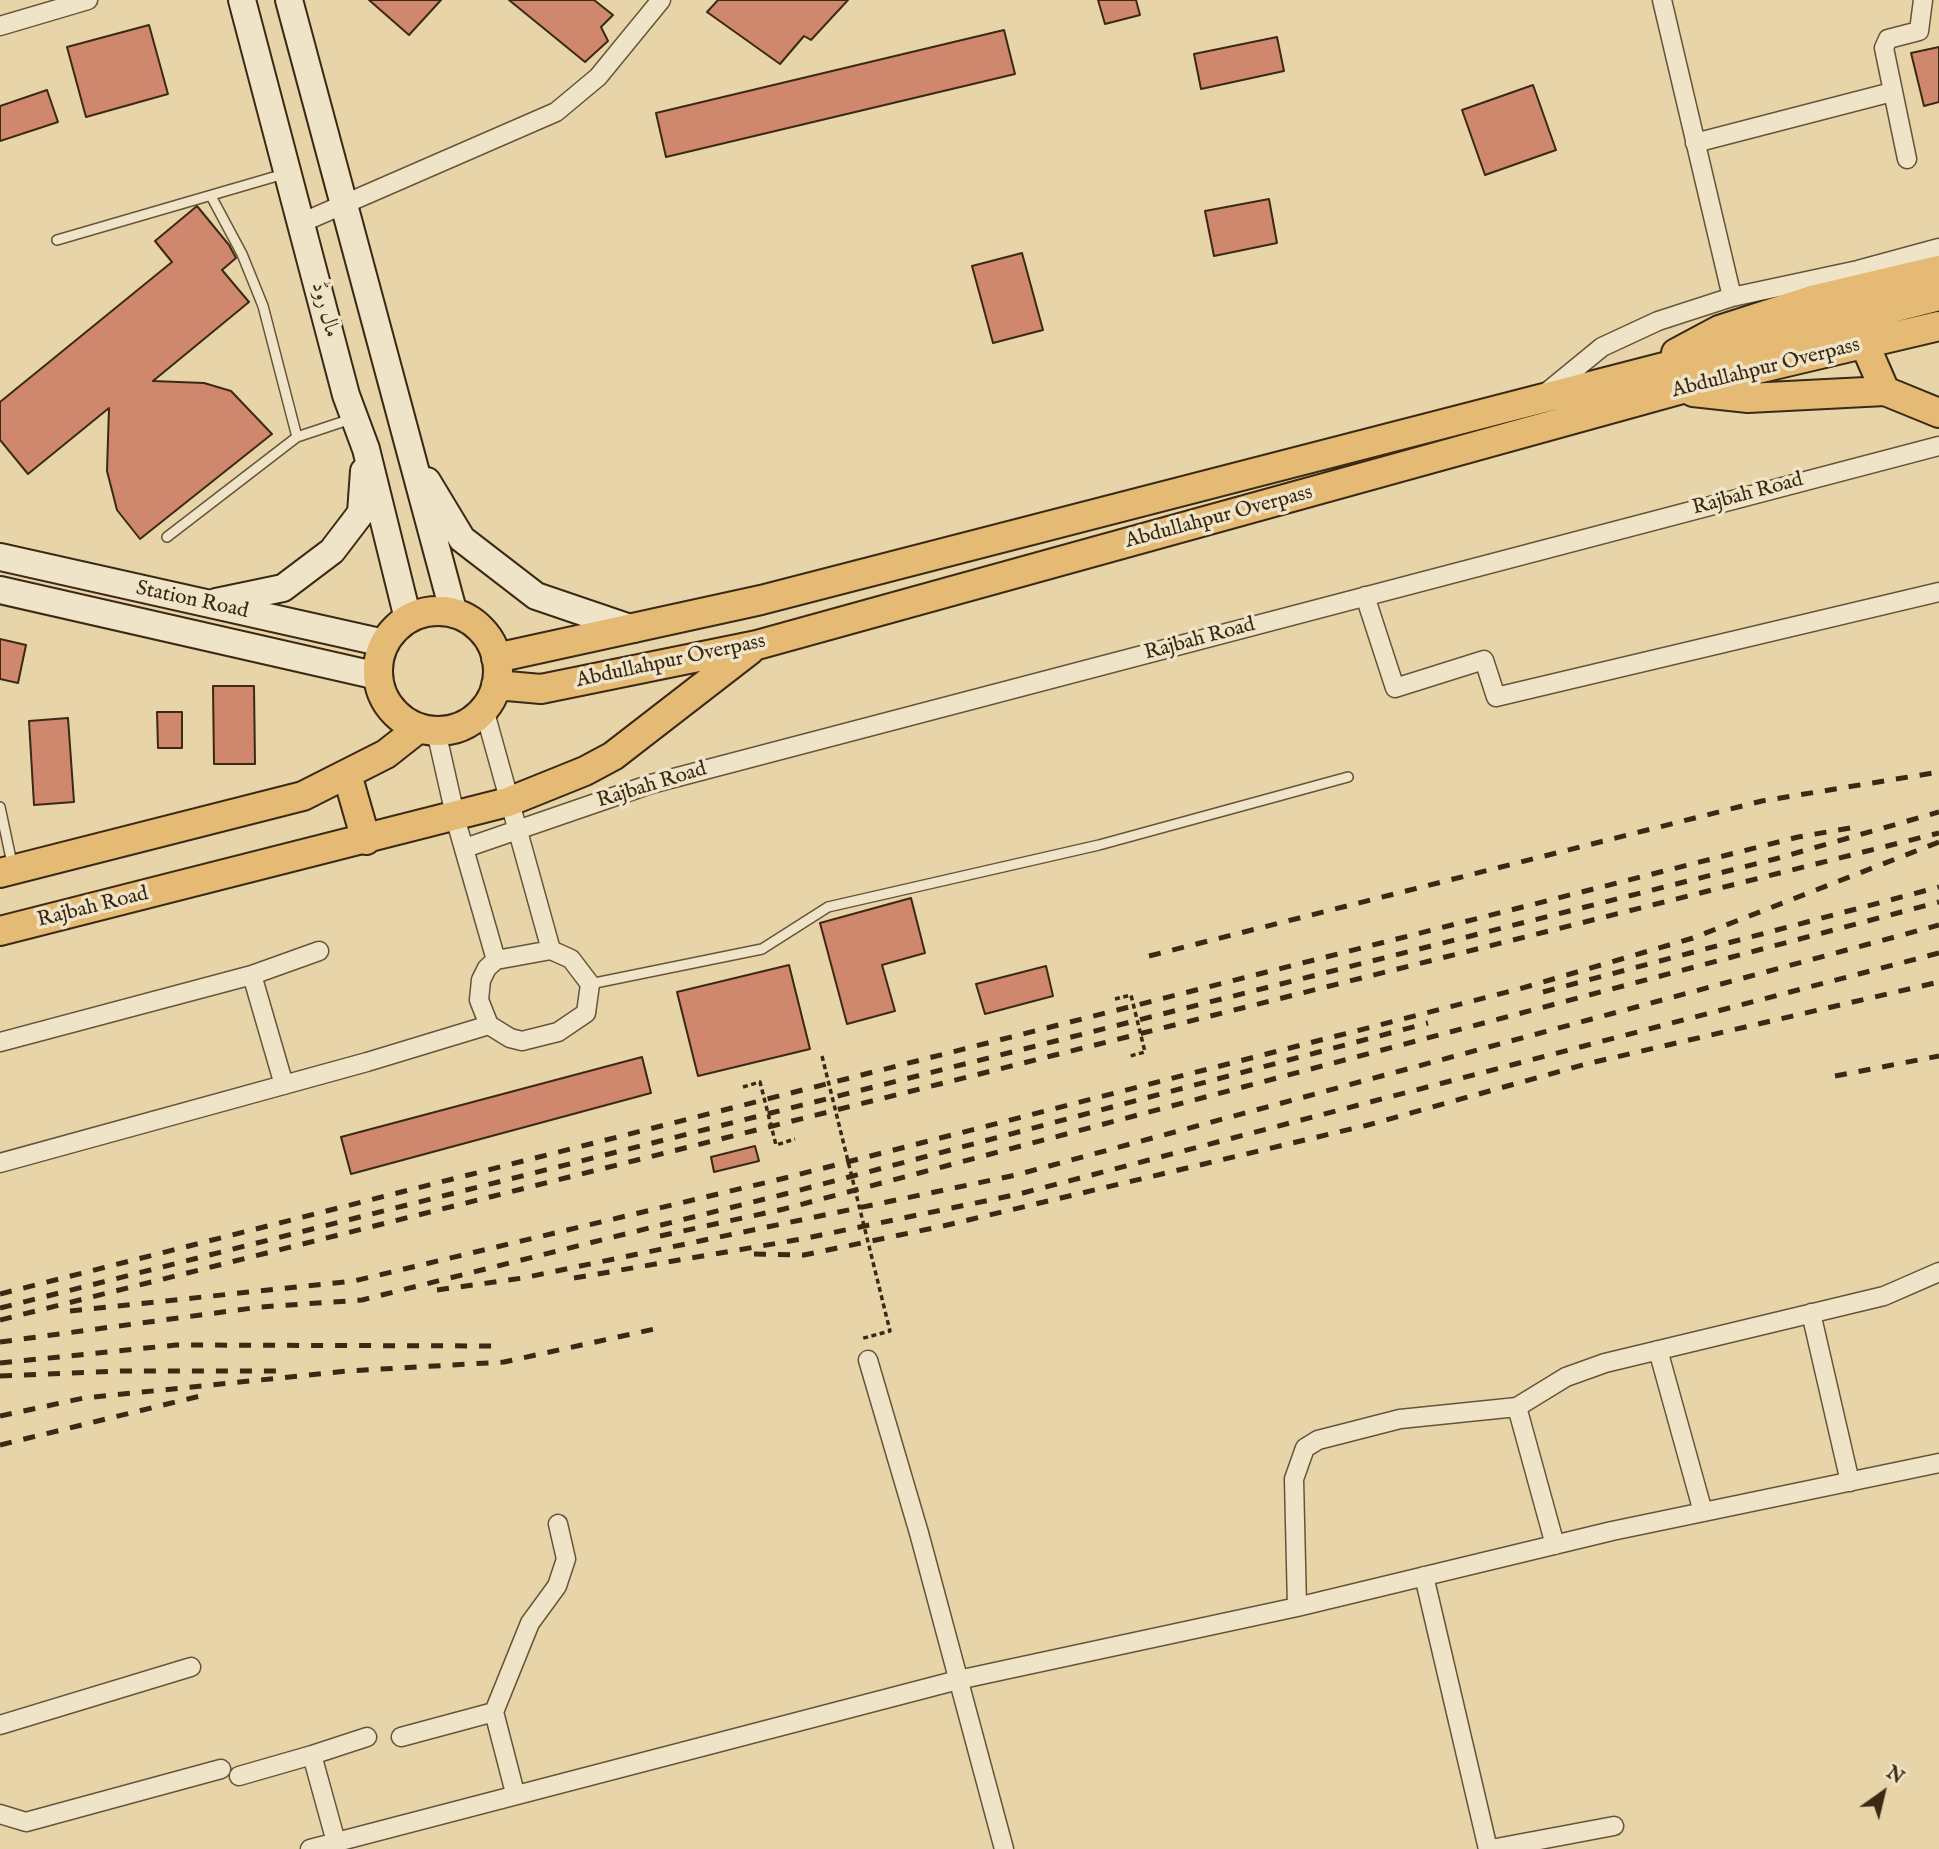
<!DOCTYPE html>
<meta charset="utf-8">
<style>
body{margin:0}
#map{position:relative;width:1939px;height:1849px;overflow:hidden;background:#e7d5a9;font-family:"IM FELL English",serif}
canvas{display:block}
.north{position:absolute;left:1848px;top:1758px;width:70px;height:70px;-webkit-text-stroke:5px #efe4c7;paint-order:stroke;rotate:34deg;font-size:19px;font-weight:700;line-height:28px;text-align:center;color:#3b2914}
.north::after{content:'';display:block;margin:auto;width:24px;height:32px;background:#3b2914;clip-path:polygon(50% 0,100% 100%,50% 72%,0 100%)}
</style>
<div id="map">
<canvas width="1939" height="1849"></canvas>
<div class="north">N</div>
</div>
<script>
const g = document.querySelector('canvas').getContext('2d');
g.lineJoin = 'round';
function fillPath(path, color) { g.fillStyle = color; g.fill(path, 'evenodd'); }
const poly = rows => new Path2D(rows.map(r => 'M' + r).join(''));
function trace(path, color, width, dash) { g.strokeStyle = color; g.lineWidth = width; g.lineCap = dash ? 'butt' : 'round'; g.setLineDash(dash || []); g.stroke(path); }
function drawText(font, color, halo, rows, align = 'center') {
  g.font = font + ' "IM FELL English",Amiri,serif'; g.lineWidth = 7; g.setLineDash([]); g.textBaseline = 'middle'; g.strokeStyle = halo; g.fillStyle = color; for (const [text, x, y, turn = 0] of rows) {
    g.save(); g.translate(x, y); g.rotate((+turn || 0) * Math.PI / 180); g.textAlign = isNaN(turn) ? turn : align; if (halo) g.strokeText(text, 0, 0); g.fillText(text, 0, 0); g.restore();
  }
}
const building = poly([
 [369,0,441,0,409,35,369,0],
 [509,0,594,0,613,15,601,27,608,41,585,62,509,0],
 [718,0,848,0,811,40,804,36,780,64,707,12,718,0],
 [1098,0,1136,0,1140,15,1105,24,1098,0],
 [149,25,168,94,86,117,67,47,149,25],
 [1004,30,1015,74,666,157,656,113,1004,30],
 [1277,37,1284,71,1201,89,1194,54,1277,37],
 [1939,47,1939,102,1924,106,1911,53,1939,47],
 [1533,85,1556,150,1485,175,1462,110,1533,85],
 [47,90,58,122,0,141,0,106,47,90],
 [1269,199,1277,243,1214,256,1205,211,1269,199],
 [197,206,229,245,236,258,222,270,249,302,153,381,204,383,231,391,272,434,140,539,117,510,107,471,109,408,28,474,0,440,0,402,172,262,155,241,197,206],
 [1022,253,1043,330,993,343,972,266,1022,253],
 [0,639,26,645,18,683,0,679,0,639],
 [213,686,254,686,255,764,214,764,213,686],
 [157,712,182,712,182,748,158,748,157,712],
 [68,718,74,802,34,805,29,721,68,718],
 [911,898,925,953,882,965,895,1011,847,1024,820,923,911,898],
 [789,965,810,1049,698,1076,677,992,789,965],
 [1046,966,1053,996,985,1014,976,984,1046,966],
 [642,1057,651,1093,351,1174,341,1137,642,1057],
 [755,1146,759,1161,714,1172,711,1157,755,1146]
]);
const lane = poly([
 [211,196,242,254,263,306,297,437,354,418],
 [57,240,284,174],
 [167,537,297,437],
 [0,807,13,868],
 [590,984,762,949,828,907,1099,845,1348,777]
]);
const street = poly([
 [1662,0,1732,297],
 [0,26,88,0],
 [1695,143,1892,92],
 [1907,159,1884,48,1888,39,1919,31,1923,0],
 [301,223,556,112,598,77,661,0],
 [1547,392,1602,347,1658,321,1732,297,1858,270,1939,248],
 [1365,596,1395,688,1484,660,1496,697,1939,592],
 [484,709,551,950],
 [436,731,458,828,496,960],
 [465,848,651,784,1939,446],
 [551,950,571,959,590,984,586,1013,558,1032,522,1041,510,1038,489,1025,479,1000,481,980,487,968,496,960,551,950],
 [252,975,319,951],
 [0,1042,252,975,284,1085],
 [0,1163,367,1062,489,1025],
 [1811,1313,1850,1482],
 [1658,1350,1703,1512],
 [868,1360,919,1533,1004,1849],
 [1517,1407,1555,1545],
 [1424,1576,1488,1849],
 [1297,1607,1294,1479,1305,1448,1318,1440,1400,1419,1517,1407,1566,1377,1605,1363,1884,1296,1939,1272],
 [0,1725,191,1667],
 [401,1737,494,1712],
 [312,1755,367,1737],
 [239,1776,312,1755,336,1842],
 [515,1793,494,1712,530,1623,557,1586,566,1559,558,1524],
 [0,1814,26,1822,221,1769],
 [310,1849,958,1680,1297,1607,1612,1531,1939,1463],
 [1491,1849,1614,1826]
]);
const secondary = poly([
 [242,0,346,395,366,449,408,619],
 [289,0,454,614],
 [427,481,462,539,536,596,633,629],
 [0,557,384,643],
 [0,590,378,676],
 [216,602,283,588,332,551,361,513,364,471]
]);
const primary = poly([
 [1865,345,1885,391,1939,413],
 [1676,353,1719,330,1812,300,1939,270],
 [1693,392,1748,398,1885,391],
 '378 671a60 60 0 1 1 120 0a60 60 0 1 1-120 0Z',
 [496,658,761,600,1939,296],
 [496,685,541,689,757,645,1740,373,1939,326],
 [347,774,366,840],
 [0,873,303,796,386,754,419,728],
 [0,931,508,802,585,771,613,756,750,650]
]);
const rail = poly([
 [1149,956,1762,801,1939,772],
 [1543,992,1939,887],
 [1835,1076,1939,1056],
 [660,1236,784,1209,1939,902],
 [754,1254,804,1255,943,1226,1368,1125,1586,1064,1939,982],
 [574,1278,802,1239,1019,1194,1939,953],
 [437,1290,523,1278,1016,1175,1939,925],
 [0,1294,1798,837,1856,827],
 [0,1308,1775,859,1939,812],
 [70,1311,354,1281,785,1178,1519,989,1693,938,1939,842],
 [0,1320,1939,833],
 [0,1342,260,1307,362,1300,785,1194,1428,1023],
 [0,1363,176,1345,502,1346],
 [0,1376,121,1371,283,1371],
 [0,1416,84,1398,348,1371,504,1362,659,1328],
 [0,1445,200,1396]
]);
const pathBridge = poly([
 [1115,999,1131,995,1145,1052,1130,1056],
 [822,1056,890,1331,860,1339],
 [743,1087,760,1082,776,1145,795,1139]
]);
const streetNames = [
 ["مال روڈ",324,310,75],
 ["Abdullahpur Overpass",1766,369,-14],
 ["Rajbah Road",1748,495,-15],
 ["Abdullahpur Overpass",1219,518,-15],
 ["Station Road",192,601,12],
 ["Rajbah Road",1200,640,-15],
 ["Abdullahpur Overpass",671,662,-12],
 ["Rajbah Road",652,786,-17],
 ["Rajbah Road",93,908,-14]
];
fillPath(building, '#cf886e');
trace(building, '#3b2914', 2);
trace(lane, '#665439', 12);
trace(street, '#665439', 21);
trace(secondary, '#3b2914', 30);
trace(primary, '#3b2914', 32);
trace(lane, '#efe4c7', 9);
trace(street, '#efe4c7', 18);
trace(secondary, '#efe4c7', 26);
trace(primary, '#e4ba74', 28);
trace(rail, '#3b2914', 5, [12, 12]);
trace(pathBridge, '#3b2914', 3.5, [5, 3.5]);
drawText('21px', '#3b2914', '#efe4c7', streetNames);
</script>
